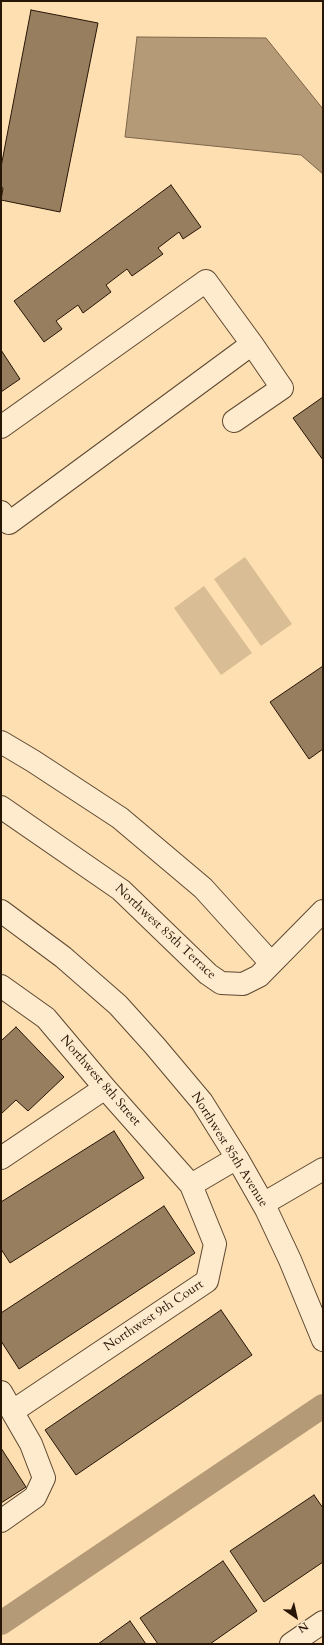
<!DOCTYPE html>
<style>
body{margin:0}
#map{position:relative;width:324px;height:1645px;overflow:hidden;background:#fedfb1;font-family:Cardo,serif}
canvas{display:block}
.frame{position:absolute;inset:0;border:2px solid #271506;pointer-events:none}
.north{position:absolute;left:276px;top:1597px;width:40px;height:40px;-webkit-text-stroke:3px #feeacc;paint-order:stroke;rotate:146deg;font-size:11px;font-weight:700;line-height:16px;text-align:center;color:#271506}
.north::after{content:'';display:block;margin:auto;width:14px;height:18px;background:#271506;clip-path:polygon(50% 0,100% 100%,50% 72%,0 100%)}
</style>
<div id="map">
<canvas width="324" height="1645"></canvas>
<div class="frame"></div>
<div class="north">N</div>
</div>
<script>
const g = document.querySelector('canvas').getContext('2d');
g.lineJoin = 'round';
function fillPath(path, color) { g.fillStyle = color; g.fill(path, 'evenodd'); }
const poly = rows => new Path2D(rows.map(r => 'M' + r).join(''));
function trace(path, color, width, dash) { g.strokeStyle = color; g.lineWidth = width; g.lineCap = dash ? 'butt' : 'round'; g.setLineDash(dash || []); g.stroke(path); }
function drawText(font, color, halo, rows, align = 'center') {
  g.font = font + ' Cardo,serif'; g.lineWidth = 3.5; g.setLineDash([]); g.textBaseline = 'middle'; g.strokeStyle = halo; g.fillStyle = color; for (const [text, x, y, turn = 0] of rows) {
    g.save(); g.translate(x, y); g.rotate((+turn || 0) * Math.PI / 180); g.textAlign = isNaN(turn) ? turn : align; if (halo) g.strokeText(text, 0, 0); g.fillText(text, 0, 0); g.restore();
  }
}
const green = poly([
 [245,557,292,624,261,646,214,579],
 [204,586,252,653,221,675,174,608]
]);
const water = poly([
 [137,37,266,38,323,109,323,174,301,155,125,137,137,37]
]);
const canal = poly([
 [1,1623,323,1406]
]);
const building = poly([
 [31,10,98,23,60,212,1,200,3,188,1,187,1,167,31,10],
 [171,185,201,227,183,239,179,232,158,248,163,254,132,276,127,269,106,285,111,292,83,313,78,305,56,321,62,329,44,342,14,301,171,185],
 [1,350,20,379,1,392,1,350],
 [323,397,323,460,293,418,323,397],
 [323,666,323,749,309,759,270,702,323,666],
 [16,1027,64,1077,28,1111,16,1100,1,1114,1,1041,16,1027],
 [114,1131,144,1178,10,1263,1,1249,1,1202,114,1131],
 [164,1206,195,1253,19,1369,1,1341,1,1313,164,1206],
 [221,1310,252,1355,76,1475,45,1430,221,1310],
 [1,1448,26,1487,1,1503,1,1448],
 [314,1495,323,1508,323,1562,264,1602,230,1551,314,1495],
 [223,1561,257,1611,210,1644,158,1644,140,1618,223,1561],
 [130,1621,146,1644,98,1644,130,1621]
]);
const minor = poly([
 [234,421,282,388,252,344],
 [1,427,206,281,252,344,9,523,1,512],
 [1,742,33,761,120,818,203,888,271,963],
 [1,807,121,890,208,974,221,983,243,984,259,976,323,911],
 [1,911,63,957,118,1005,155,1046,202,1102,237,1158,266,1209,290,1260,323,1340],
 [1,986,46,1018,105,1088,191,1185],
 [1,1158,105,1088],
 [263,1204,323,1169],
 [1,1392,31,1444,44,1478,35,1497,1,1521],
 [13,1411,207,1281,215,1244,191,1185,237,1158],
 [291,1644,323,1622]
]);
const streetNames = [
 ["Northwest 85th Terrace",165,932,43],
 ["Northwest 8th Street",100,1081,49],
 ["Northwest 85th Avenue",229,1150,58],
 ["Northwest 9th Court",154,1316,-34]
];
fillPath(green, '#d9bd94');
fillPath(water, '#b59a77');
trace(water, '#7c654a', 1);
trace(canal, '#b59a77', 24);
fillPath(building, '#977e5f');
trace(building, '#271506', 1);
trace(minor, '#5d4831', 24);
trace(minor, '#feeacc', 22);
drawText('13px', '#271506', '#feeacc', streetNames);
</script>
